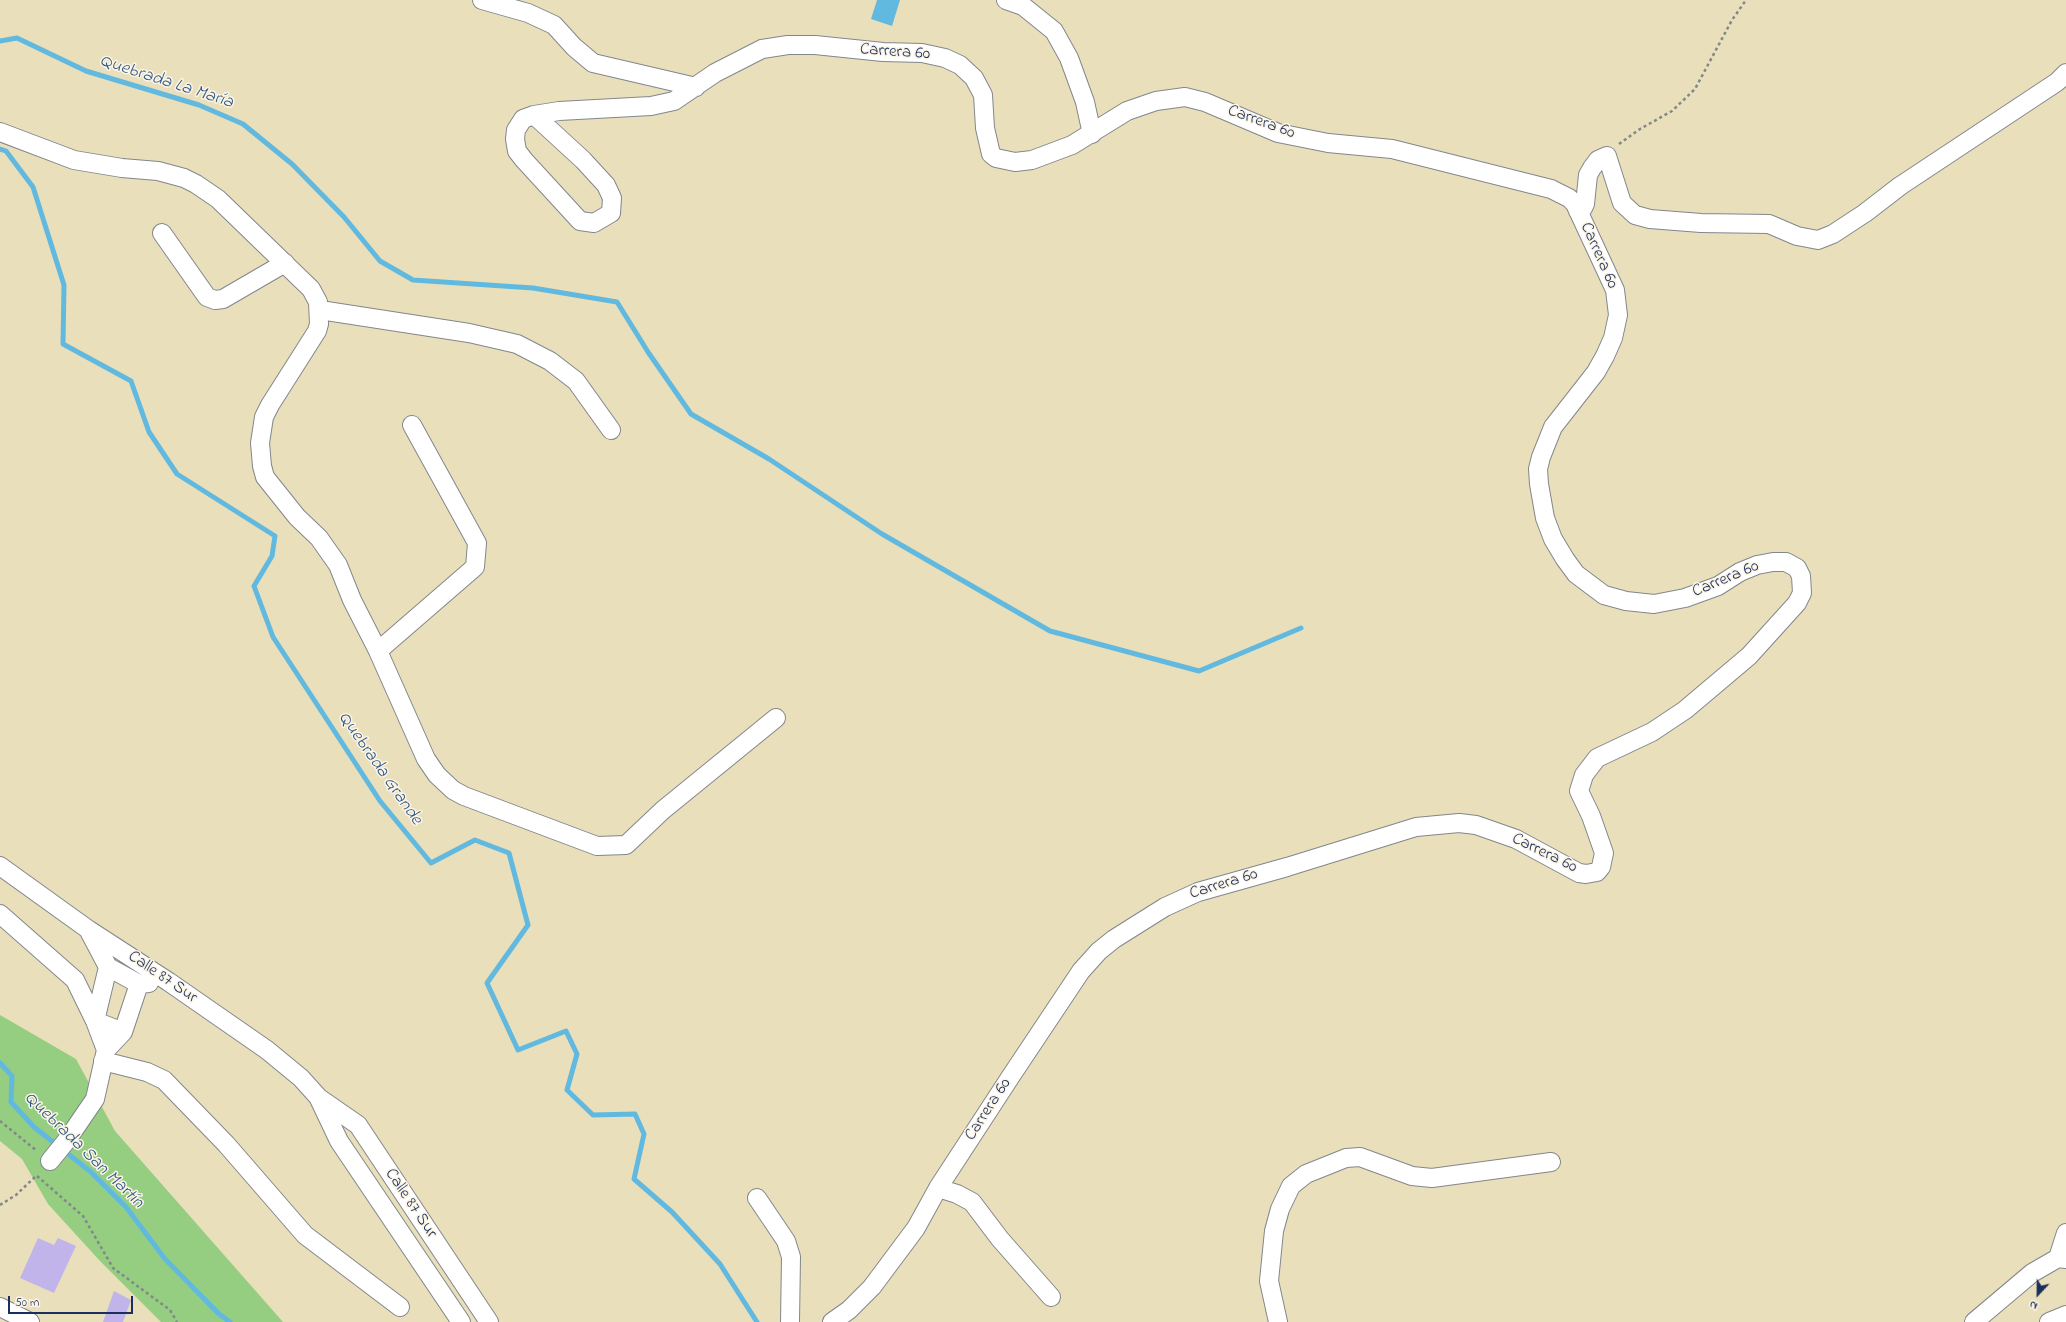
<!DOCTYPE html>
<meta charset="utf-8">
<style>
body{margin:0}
#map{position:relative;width:2066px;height:1322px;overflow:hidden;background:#eadfbb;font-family:"Indie Flower",sans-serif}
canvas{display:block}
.north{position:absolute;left:2018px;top:1274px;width:40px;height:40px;-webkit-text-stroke:3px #fcf5e5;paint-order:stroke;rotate:202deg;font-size:11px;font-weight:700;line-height:16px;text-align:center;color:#1b2f5e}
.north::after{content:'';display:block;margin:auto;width:14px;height:18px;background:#1b2f5e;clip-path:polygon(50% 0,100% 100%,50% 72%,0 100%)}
.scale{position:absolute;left:8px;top:1296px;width:125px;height:18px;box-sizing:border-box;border:2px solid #1b2f5e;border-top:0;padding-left:5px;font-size:12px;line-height:14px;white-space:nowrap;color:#1b2f5e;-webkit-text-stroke:3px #fcf5e5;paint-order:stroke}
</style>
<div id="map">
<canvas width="2066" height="1322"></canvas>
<div class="north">N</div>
<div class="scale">50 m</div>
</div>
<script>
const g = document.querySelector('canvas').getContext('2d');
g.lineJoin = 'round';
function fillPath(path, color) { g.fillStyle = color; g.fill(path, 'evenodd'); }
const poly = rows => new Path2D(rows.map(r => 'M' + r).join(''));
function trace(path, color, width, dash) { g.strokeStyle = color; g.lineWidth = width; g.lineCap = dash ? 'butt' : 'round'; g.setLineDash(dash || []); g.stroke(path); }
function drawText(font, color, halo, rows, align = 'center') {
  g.font = font + ' "Indie Flower",sans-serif'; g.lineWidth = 3; g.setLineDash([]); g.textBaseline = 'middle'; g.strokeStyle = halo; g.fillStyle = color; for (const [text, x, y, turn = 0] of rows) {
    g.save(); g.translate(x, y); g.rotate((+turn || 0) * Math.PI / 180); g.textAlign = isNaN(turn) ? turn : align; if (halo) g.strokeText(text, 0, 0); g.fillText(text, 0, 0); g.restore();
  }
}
const green = poly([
 [0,1015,76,1059,115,1131,283,1322,161,1322,100,1261,48,1204,22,1159,0,1141]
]);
const water = poly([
 [877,0,900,0,892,26,871,19]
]);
const stream = poly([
 [0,41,17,38,86,71,199,105,243,124,292,164,344,217,380,261,413,280,533,288,617,302,648,352,691,414,769,459,882,534,1050,631,1199,671,1301,628],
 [0,149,6,151,33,187,64,285,63,344,131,381,149,432,177,474,275,536,272,556,254,586,273,637,380,801,431,863,475,840,509,853,528,925,487,983,518,1050,566,1031,577,1054,567,1090,593,1115,635,1114,644,1134,634,1179,672,1212,720,1264,757,1322],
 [0,1063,12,1076,11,1102,34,1127,91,1172,126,1207,165,1259,219,1314,230,1322]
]);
const building = poly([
 [38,1238,54,1245,58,1238,76,1246,54,1293,20,1278],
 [114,1291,131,1300,123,1322,103,1322]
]);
const path = poly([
 [1619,144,1640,129,1672,111,1695,89,1732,20,1746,0],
 [0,1121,37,1151],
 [37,1176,83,1216,113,1268,170,1310,177,1322],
 [0,1205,16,1195,37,1175]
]);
const minor = poly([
 [482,0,528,13,554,25,574,47,593,63,696,87],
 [1006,0,1023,6,1054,31,1069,58,1085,102,1092,134],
 [534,115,583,160,606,185,612,198,611,213,594,223,580,221,524,160,517,151,515,139,516,130,523,119,534,115,559,111,651,106,674,101,715,73,762,49,788,45,815,45,883,52,922,53,945,58,960,65,974,78,983,95,985,128,991,154,996,158,1015,162,1032,160,1072,145,1127,111,1156,101,1185,97,1205,102,1278,133,1328,143,1392,149,1551,189,1569,198,1575,204,1615,290,1618,315,1613,338,1605,356,1596,372,1553,427,1541,457,1538,469,1539,484,1545,518,1553,539,1565,559,1576,574,1604,595,1626,601,1654,604,1685,598,1718,586,1740,572,1757,565,1773,562,1786,562,1797,568,1801,576,1802,593,1797,603,1749,656,1685,710,1652,732,1597,758,1584,775,1579,791,1591,816,1604,853,1601,867,1597,872,1586,874,1579,873,1516,839,1476,825,1459,823,1416,827,1287,867,1198,892,1165,907,1114,939,1099,951,1081,971,1011,1076,938,1188,916,1228,872,1287,849,1310,832,1322],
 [0,132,74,160,122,168,158,171,184,178,196,184,218,199,311,289,318,302,319,324,317,331,270,405,264,417,260,443,262,466,265,477,297,517,319,538,338,565,352,600,378,651,426,759,437,775,453,790,464,796,597,846,626,845,663,810,776,718],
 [1578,211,1583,208,1585,204,1588,175,1592,168,1598,160,1607,156,1622,203,1635,215,1650,219,1701,223,1769,224,1797,236,1818,240,1833,234,1865,213,1900,186,2057,82,2066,73],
 [162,233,207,297,215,300,223,299,285,263],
 [320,310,469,333,517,344,550,361,576,381,611,430],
 [378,651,475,567,477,543,412,425],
 [0,866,89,930,169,982,267,1050,301,1078,319,1098,358,1125,489,1322],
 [0,914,75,980,95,1021,123,1032],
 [89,931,108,967,139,984,149,983],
 [106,1050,95,1021,108,967],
 [103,1061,147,1072,164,1080,226,1144,305,1235,400,1307],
 [319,1099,339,1141,461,1322],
 [50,1161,67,1140,95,1099,106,1050,123,1032,139,984],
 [938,1188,957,1194,972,1202,1000,1239,1051,1297],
 [757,1198,786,1241,791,1257,790,1322],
 [2058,1258,2066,1233],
 [0,1307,30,1322],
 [1278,1322,1269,1281,1274,1231,1280,1209,1291,1186,1306,1174,1346,1158,1360,1157,1412,1176,1432,1178,1551,1162],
 [1974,1322,2032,1273,2058,1258,2066,1259],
 [2049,1322,2066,1315]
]);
const streetNames = [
 ["Carrera 60",895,53,4],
 ["Carrera 60",1261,123,20],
 ["Carrera 60",1598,256,66],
 ["Carrera 60",1726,580,-23],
 ["Carrera 60",1544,854,26],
 ["Carrera 60",1224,885,-17],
 ["Calle 87 Sur",162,978,34],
 ["Carrera 60",989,1110,-57],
 ["Calle 87 Sur",410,1204,56]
];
const waterNames = [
 ["Quebrada La María",166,83,18],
 ["Quebrada Grande",379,769,55],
 ["Quebrada San Martín",83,1151,44]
];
fillPath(green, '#95ce81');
fillPath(water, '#62b9df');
trace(stream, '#62b9df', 5);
fillPath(building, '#c1b4ea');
trace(minor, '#82878c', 20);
trace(path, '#82878c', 2.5, [3, 3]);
trace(minor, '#fff', 18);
drawText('17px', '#1b2f5e', '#fcf5e5', streetNames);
drawText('italic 18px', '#305885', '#fcf5e5', waterNames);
</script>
